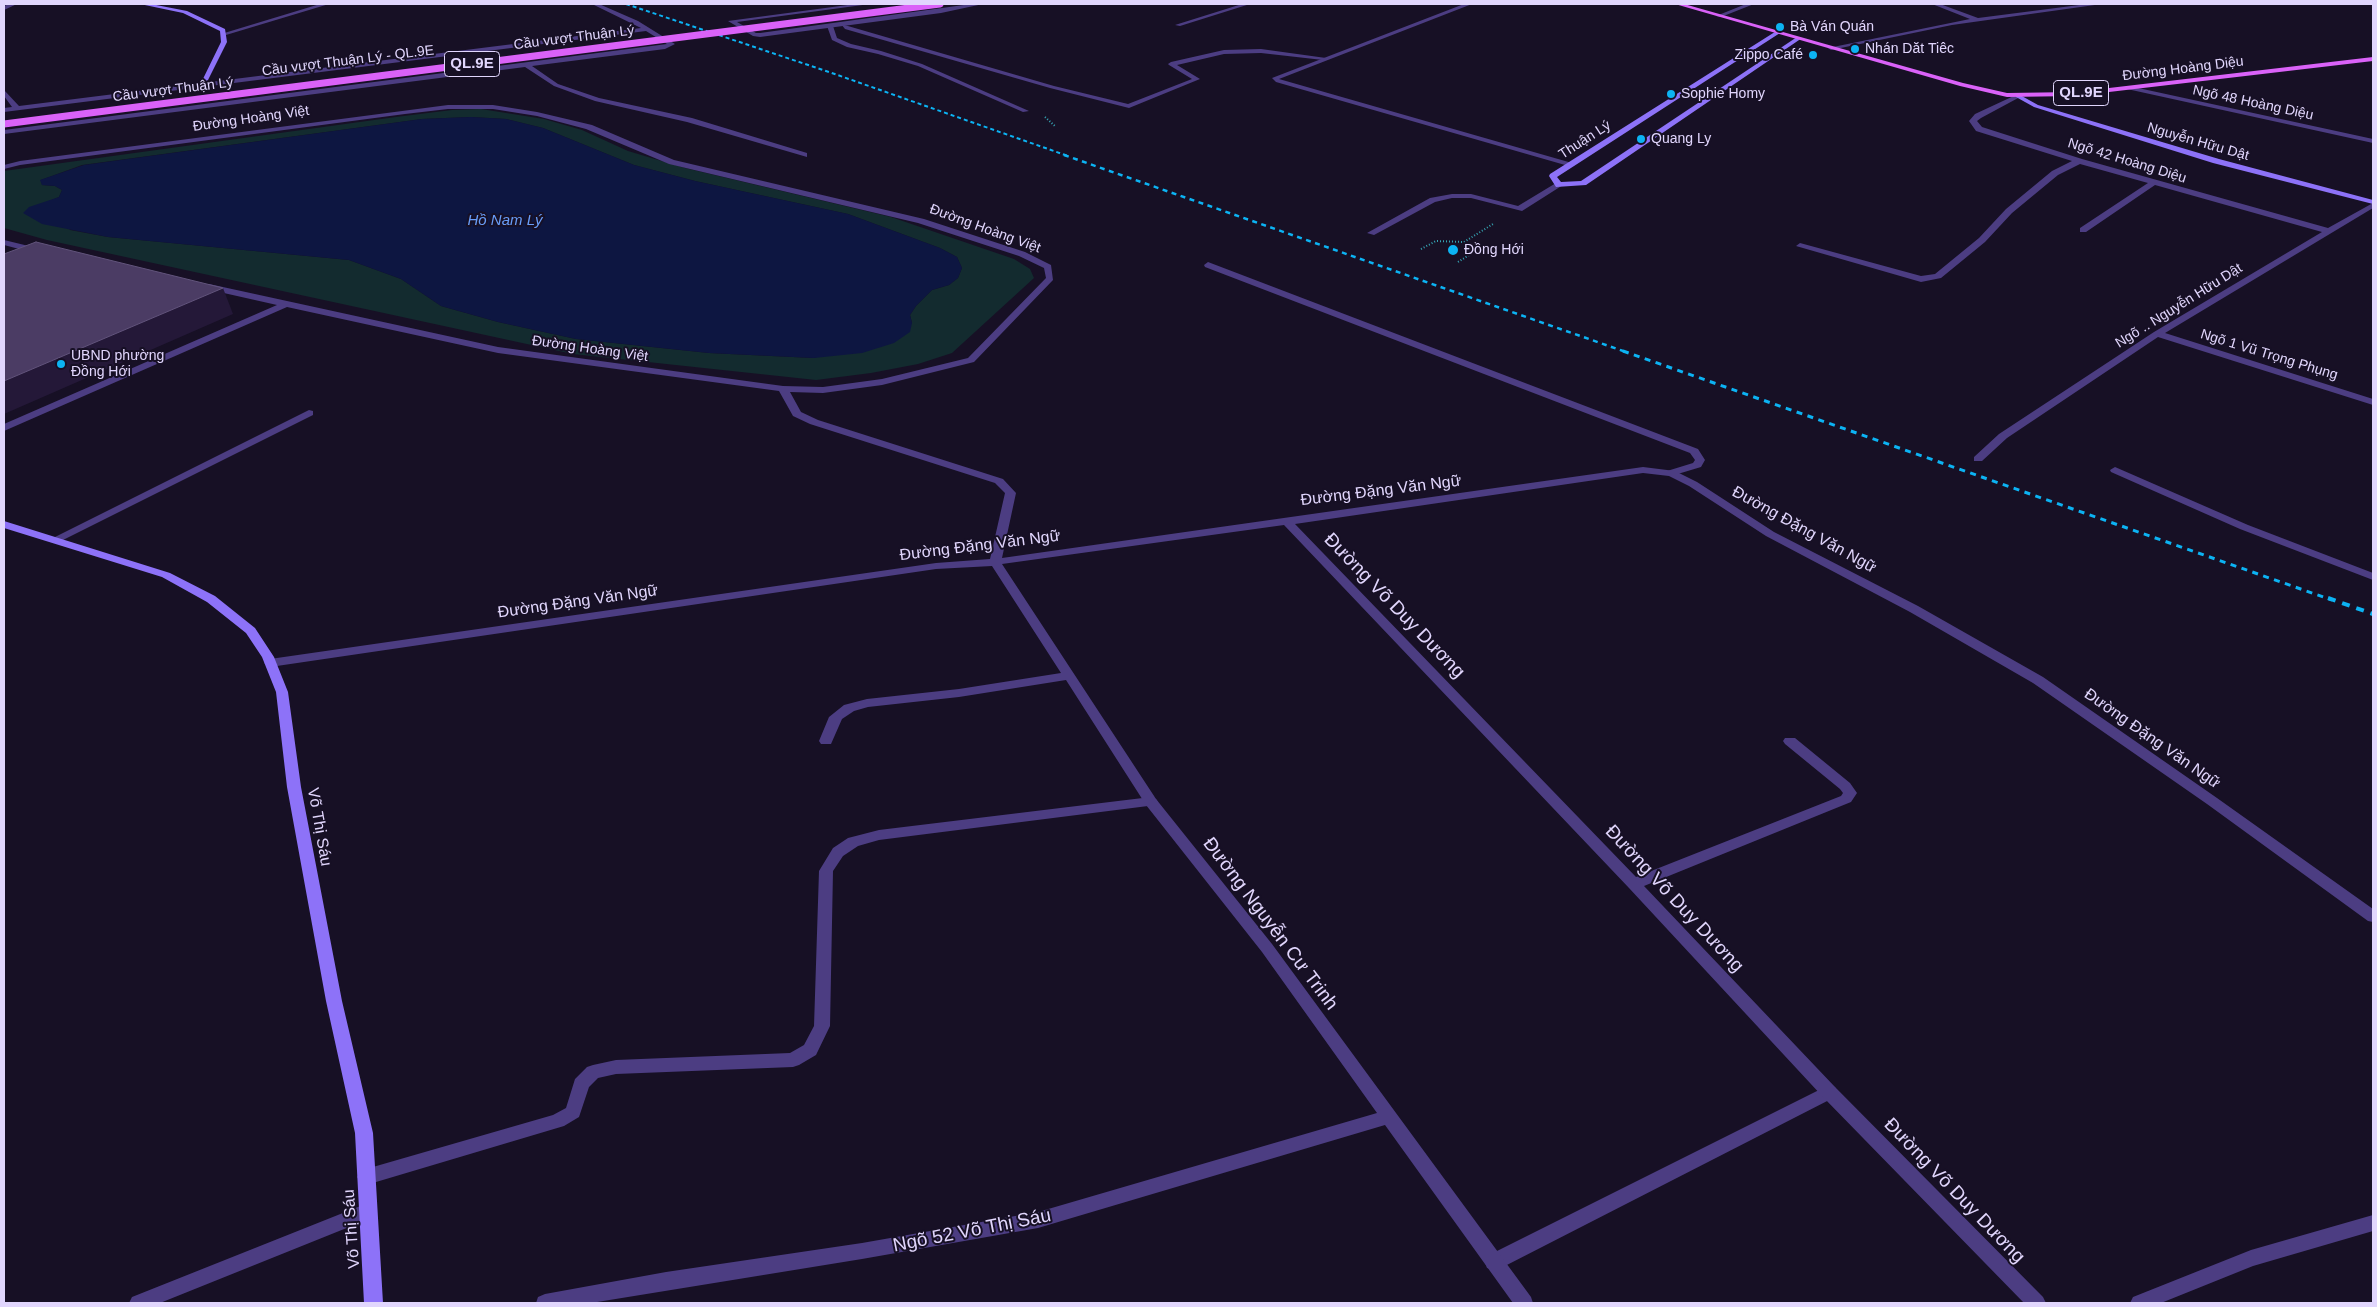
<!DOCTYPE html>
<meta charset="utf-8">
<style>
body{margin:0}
#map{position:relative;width:2377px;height:1307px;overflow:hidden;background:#171025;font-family:Helvetica,sans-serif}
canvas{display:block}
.frame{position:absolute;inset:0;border:5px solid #e1d6fd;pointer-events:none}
</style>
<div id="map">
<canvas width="2377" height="1307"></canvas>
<div class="frame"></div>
</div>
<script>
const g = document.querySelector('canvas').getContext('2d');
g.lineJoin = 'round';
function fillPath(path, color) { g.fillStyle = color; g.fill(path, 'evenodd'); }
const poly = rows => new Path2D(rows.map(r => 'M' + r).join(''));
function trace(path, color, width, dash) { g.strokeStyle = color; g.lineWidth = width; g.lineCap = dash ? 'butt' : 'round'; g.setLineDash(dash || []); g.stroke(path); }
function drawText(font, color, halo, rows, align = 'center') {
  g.font = font + ' Helvetica,sans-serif'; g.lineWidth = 4; g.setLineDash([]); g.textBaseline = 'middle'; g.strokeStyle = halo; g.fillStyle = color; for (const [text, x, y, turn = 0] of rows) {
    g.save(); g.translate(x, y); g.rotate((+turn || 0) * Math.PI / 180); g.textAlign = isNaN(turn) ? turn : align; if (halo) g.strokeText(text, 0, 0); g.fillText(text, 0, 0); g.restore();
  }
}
const green = poly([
 [481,109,544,119,582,130,628,151,685,168,891,217,1014,259,1030,269,1034,278,952,353,918,364,871,373,816,380,573,354,47,240,4,228,4,171,396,117,452,110],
 [471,117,506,119,543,128,634,165,695,181,848,214,940,248,957,257,962,268,958,278,949,285,932,290,916,306,910,315,912,323,814,358,709,353,576,339,498,322,441,306,401,279,349,260,108,237,70,230,47,202,59,197,62,190,55,186,42,185,41,180,82,165,422,119]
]);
const water = poly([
 [471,117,506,119,543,128,634,165,695,181,848,214,940,248,957,257,962,268,958,278,949,285,932,290,916,306,910,315,912,323,910,332,894,343,862,353,814,358,709,353,576,339,498,322,441,306,401,279,349,260,108,237,42,224,23,213,29,207,59,197,62,190,55,186,42,185,40,180,84,165,422,119]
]);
const path = poly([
 [1045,117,1056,127],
 [1421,249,1436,241,1464,242,1493,224],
 [1458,262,1474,252,1464,242]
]);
const lane = poly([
 [830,24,833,26,837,38,851,44,881,51,922,64,1029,111,1023,112,918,66,878,54,847,47,832,40,827,26,830,24],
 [841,24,1054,86,1128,104,1192,79,1169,65,1168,64,1171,62,1224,50,1261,49,1326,58,1323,60,1261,53,1224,54,1177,65,1200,79,1129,108,1050,88,845,29,841,24],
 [1556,183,1563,185,1522,211,1471,198,1452,198,1435,202,1374,235,1367,233,1430,198,1452,194,1471,194,1518,206,1556,183],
 [1208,262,1698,449,1705,460,1701,467,1671,476,1667,475,1666,473,1667,471,1693,463,1695,460,1690,453,1205,267,1204,265,1208,262],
 [1151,797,1156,799,1158,802,1156,805,879,840,858,846,843,856,833,871,830,1026,816,1055,799,1065,793,1067,616,1074,598,1078,589,1087,579,1117,564,1126,366,1185,360,1182,357,1177,360,1172,366,1169,553,1115,566,1108,575,1079,587,1067,593,1065,616,1060,790,1053,804,1045,814,1026,819,871,833,848,848,838,879,830,1151,797],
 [1829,1085,1835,1087,1837,1092,1835,1097,1501,1268,1494,1270,1487,1268,1485,1262,1487,1256,1829,1085]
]);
const street = poly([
 [9,4,17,4,4,10,4,6,9,4],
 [320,4,329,4,226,35,221,34,320,4],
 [592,4,599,4,638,21,675,44,665,49,532,66,558,84,599,98,692,118,807,153,807,157,687,122,595,101,554,86,525,67,4,134,4,130,667,44,646,31,4,112,4,108,12,107,4,96,4,90,19,106,641,28,592,4],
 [855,4,870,4,737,22,756,33,760,33,971,4,983,4,941,13,760,37,753,36,728,21,855,4],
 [1242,4,1250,4,1180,26,1175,25,1242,4],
 [1464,4,1472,4,1279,79,1572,163,1572,167,1276,82,1272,78,1464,4],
 [1746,4,1754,4,1721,17,1716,16,1746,4],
 [1932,4,1940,4,1978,18,2087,4,2102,4,1952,25,1831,50,1828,48,1970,19,1932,4],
 [2129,86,2373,139,2373,143,2127,89,2127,87,2129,86],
 [2018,94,2020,95,2020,97,1981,118,1977,121,1982,127,2082,159,2328,228,2373,203,2373,208,2165,333,2373,399,2373,405,2158,337,2007,438,1982,461,1974,461,1974,457,1999,434,2154,332,2322,232,2155,185,2086,232,2080,232,2080,228,2148,183,2080,164,2058,175,2012,213,1985,242,1941,278,1921,282,1796,246,1800,243,1921,276,1935,274,1979,238,2006,209,2052,171,2072,161,1976,131,1969,121,1975,114,2018,94],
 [448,105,493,105,537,112,592,125,674,160,924,219,1025,252,1051,265,1053,280,974,362,882,385,823,393,790,392,801,412,818,420,1003,479,1016,493,1002,558,1643,467,1675,471,1697,482,1774,532,1918,606,2043,677,2217,798,2373,909,2373,922,2368,921,2207,804,2033,683,1910,612,1766,536,1689,486,1669,476,1643,473,1295,524,1636,877,1841,796,1843,793,1840,789,1785,744,1783,741,1785,738,1795,738,1850,783,1857,793,1851,802,1644,886,1835,1087,2043,1297,2046,1303,2024,1303,1823,1097,1629,888,1284,525,1002,564,1156,799,1272,944,1531,1297,1533,1303,1513,1303,1385,1125,1038,1228,862,1259,591,1303,536,1303,538,1297,545,1294,666,1272,862,1243,1038,1212,1377,1113,1262,952,1146,805,1066,680,959,697,868,707,854,711,842,719,831,744,821,744,819,741,829,717,844,705,867,699,959,689,1061,673,992,566,936,569,270,667,264,663,270,659,936,563,990,559,1005,493,995,483,810,424,793,416,779,391,498,353,287,307,4,431,4,424,277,305,206,289,205,287,209,284,498,347,783,386,823,387,882,379,968,358,1046,278,1044,268,1019,256,918,223,669,164,586,129,537,116,493,109,448,109,405,114,20,165,4,169,4,165,20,161,448,105],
 [4,240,41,249,42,251,38,254,4,245,4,240],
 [309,410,313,411,313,415,61,541,53,541,51,539,309,410],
 [2115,467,2248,525,2373,573,2373,580,2240,529,2111,472,2110,470,2115,467],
 [368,1203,374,1205,377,1211,374,1217,160,1303,129,1303,132,1297,368,1203],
 [2373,1215,2373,1231,2253,1266,2161,1303,2130,1303,2133,1297,2251,1250,2373,1215]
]);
const secondary = poly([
 [140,4,151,4,187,11,225,29,227,42,205,86,200,85,221,42,220,31,183,13,140,4],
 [1778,30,1780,33,1557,177,1561,182,1581,181,1797,37,1802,38,1586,185,1556,187,1549,176,1550,174,1778,30],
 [2016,95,2020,95,2038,105,2219,159,2373,200,2373,204,2213,163,2053,113,2034,107,2016,97,2016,95],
 [4,521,170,573,215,596,255,628,274,657,288,692,301,787,342,1001,373,1133,383,1303,364,1303,355,1133,326,1001,287,787,276,692,262,657,246,633,207,602,162,577,4,528,4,521]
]);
const primary = poly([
 [1675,4,1684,4,1963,83,2007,93,2075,92,2373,57,2373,61,2075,96,2007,97,1960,86,1675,4]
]);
const railFar3 = poly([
 [626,4,829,72,1068,156]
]);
const railFar2 = poly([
 [1064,155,1626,352]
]);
const railFar1 = poly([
 [1623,351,2332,600]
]);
const rail = poly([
 [2328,598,2373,614]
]);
const primaryBridge = poly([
 [4,124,940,4]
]);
const shadedWall = poly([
 [223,288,233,314,4,414,4,381]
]);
const building = poly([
 [36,242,223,288,4,381,4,254,36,242]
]);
const markers = [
 [1780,27,5,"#0cb3f3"],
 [1855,49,5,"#0cb3f3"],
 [1813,55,5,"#0cb3f3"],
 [1671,94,5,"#0cb3f3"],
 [1641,139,5,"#0cb3f3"],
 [1453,250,6,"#0cb3f3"],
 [61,364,5,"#0cb3f3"]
];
const farPoinames = [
 ["Bà Ván Quán",1790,27],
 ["Nhán Dăt Tiêc",1865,49],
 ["Zippo Café",1803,55,"right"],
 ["Sophie Homy",1681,94],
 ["Quang Ly",1651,139],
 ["Đồng Hới",1464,250],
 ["UBND phường",71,356],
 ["Đồng Hới",71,372]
];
const farStreetnames = [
 ["Cầu vượt Thuận Lý",574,38,-7],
 ["Cầu vượt Thuận Lý - QL.9E",348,61,-7],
 ["Đường Hoàng Diệu",2183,69,-7],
 ["Cầu vượt Thuận Lý",173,90,-7],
 ["Ngõ 48 Hoàng Diệu",2253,103,12],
 ["Đường Hoàng Việt",251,119,-8],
 ["Thuận Lý",1585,140,-33],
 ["Nguyễn Hữu Dật",2198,142,16],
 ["Ngõ 42 Hoàng Diệu",2127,161,17],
 ["Đường Hoàng Việt",985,229,20],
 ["Ngõ .. Nguyễn Hữu Dật",2179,306,-32],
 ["Đường Hoàng Việt",590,349,8],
 ["Ngõ 1 Vũ Trọng Phụng",2269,355,17]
];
const shields = [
 [472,64,55],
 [2081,93,55]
];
const shieldNames = [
 ["QL.9E",472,64],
 ["QL.9E",2081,93]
];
const farWaternames = [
 ["Hồ Nam Lý",505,221]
];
const streetNames = [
 ["Đường Đặng Văn Ngữ",1381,491,-7],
 ["Đường Đặng Văn Ngữ",1804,530,29],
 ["Đường Đặng Văn Ngữ",980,546,-7],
 ["Đường Đặng Văn Ngữ",578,602,-8],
 ["Đường Đặng Văn Ngữ",2152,739,35],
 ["Võ Thị Sáu",319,827,80],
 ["Võ Thị Sáu",352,1229,-94]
];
const nearStreetnames = [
 ["Đường Võ Duy Dương",1394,606,46],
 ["Đường Võ Duy Dương",1674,899,47],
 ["Đường Nguyễn Cư Trinh",1270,924,53],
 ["Đường Võ Duy Dương",1954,1191,46],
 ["Ngõ 52 Võ Thị Sáu",972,1231,-11]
];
fillPath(green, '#132b2f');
fillPath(water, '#0d1641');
trace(path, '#35a3b2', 2, [1, 2]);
fillPath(lane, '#4c3d82');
fillPath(street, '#4c3d82');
fillPath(secondary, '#8d72f8');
fillPath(primary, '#da62f8');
trace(railFar3, '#0cb3f3', 2, [4, 3]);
trace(railFar2, '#0cb3f3', 2.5, [5, 4.5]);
trace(railFar1, '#0cb3f3', 3, [6, 5.5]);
trace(rail, '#0cb3f3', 4, [8, 7]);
trace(primaryBridge, '#da62f8', 7);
fillPath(shadedWall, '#241838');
fillPath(building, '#4b3c64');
trace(building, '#62547c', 1);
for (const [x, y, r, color] of markers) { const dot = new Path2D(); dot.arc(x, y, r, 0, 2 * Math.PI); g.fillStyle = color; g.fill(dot); trace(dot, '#171025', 2); }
drawText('14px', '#e1d6fd', '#171025', farPoinames, 'left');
drawText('14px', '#e1d6fd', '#171025', farStreetnames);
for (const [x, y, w] of shields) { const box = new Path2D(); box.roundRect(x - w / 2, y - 12.5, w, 25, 4); g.fillStyle = '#171025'; g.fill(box); trace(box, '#e1d6fd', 1); }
drawText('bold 15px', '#e1d6fd', null, shieldNames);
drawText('italic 15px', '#699df8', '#171025', farWaternames);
drawText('16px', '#e1d6fd', '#171025', streetNames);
drawText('19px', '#e1d6fd', '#171025', nearStreetnames);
</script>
